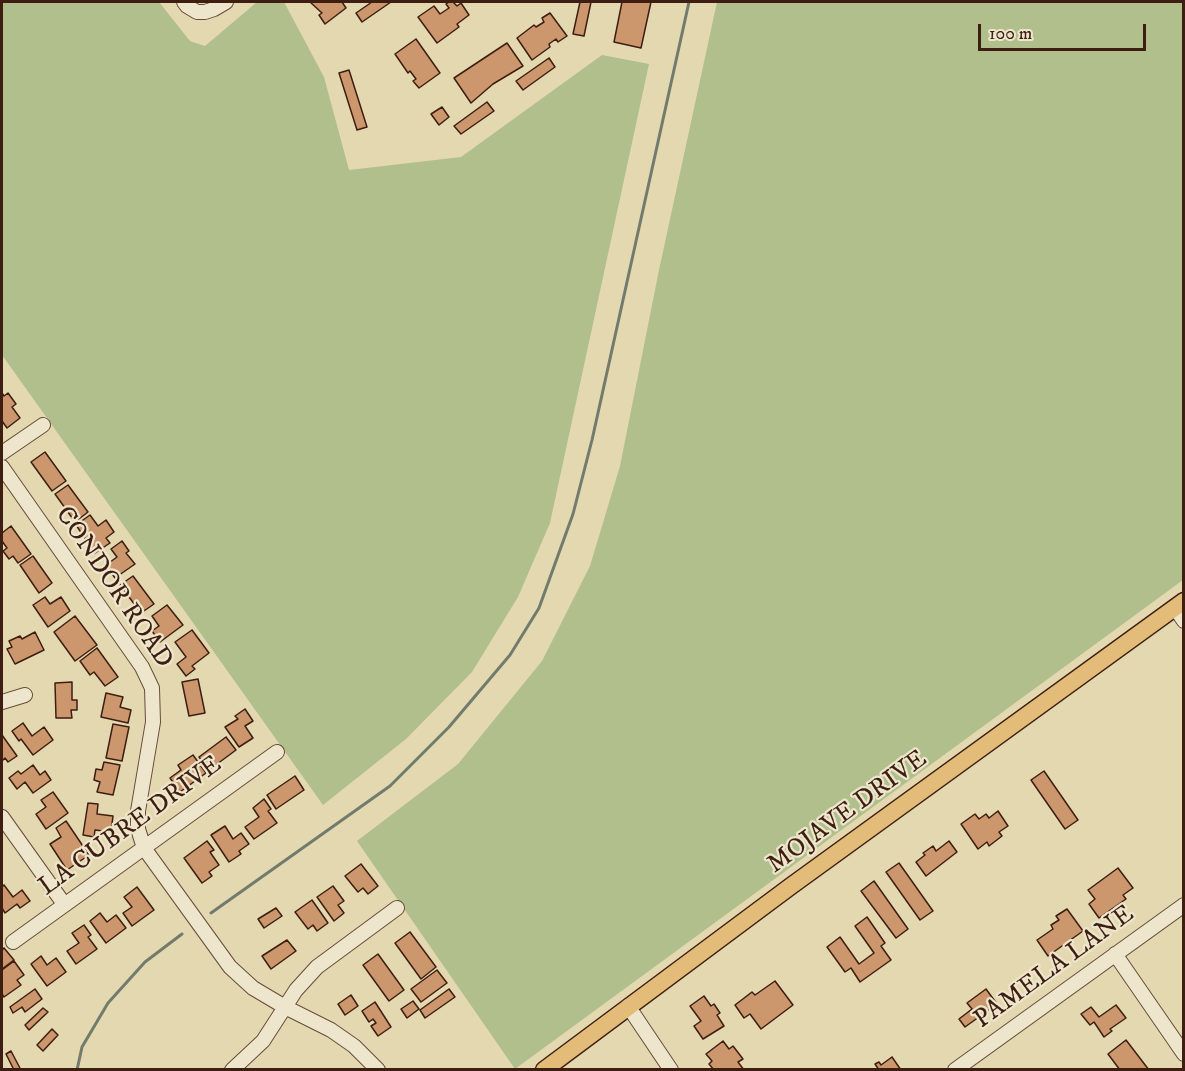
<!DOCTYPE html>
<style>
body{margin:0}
#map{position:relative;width:1185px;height:1071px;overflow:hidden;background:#e4d8b1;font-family:"IM FELL DW Pica",serif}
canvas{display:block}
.frame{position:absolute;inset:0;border:3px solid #3d1e11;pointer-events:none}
.scale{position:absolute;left:978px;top:24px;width:168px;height:27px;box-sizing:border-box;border:3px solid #3d1e11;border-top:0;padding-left:8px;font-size:18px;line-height:21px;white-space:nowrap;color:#3d1e11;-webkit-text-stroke:4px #ede6cc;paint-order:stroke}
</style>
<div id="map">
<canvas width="1185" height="1071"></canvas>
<div class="frame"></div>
<div class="scale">100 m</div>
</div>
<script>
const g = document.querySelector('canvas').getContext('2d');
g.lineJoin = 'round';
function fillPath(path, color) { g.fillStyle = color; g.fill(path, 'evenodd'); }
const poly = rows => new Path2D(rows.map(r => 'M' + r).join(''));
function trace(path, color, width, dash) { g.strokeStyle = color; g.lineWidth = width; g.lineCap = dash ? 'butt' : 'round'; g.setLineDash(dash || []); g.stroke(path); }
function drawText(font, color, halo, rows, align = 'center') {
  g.font = font + ' "IM FELL DW Pica",serif'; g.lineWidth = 4.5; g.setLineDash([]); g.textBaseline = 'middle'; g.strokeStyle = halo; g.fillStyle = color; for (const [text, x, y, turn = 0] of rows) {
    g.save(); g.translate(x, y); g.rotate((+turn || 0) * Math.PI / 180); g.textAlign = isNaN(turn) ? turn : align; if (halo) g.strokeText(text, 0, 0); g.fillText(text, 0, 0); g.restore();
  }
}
const green = poly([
 [2,2,159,2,190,41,205,46,257,2,284,2,324,77,349,170,461,157,602,55,649,64,550,523,518,597,472,672,406,739,323,805,2,355],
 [717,2,1183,2,1183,580,515,1069,357,841,458,764,542,661,590,566,620,466,659,270]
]);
const stream = poly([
 [211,913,390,786,449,727,510,655,539,608,573,514,592,440,689,2],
 [77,1070,82,1047,108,1003,145,962,182,934]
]);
const building = poly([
 [310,2,342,2,346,8,325,24,319,15,322,13,310,2],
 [372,2,391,2,362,22,356,13,372,2],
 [449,2,453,2,457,6,461,3,469,15,457,24,459,27,437,43,418,17,434,6,440,14,449,8,446,4,449,2],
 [580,2,591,2,584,36,573,34,580,2],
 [622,2,651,2,641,48,614,42,622,2],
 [550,13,567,36,558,42,556,39,549,44,550,47,532,60,517,38,534,25,536,27,544,22,542,18,550,13],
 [416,39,440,73,419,88,413,81,416,79,410,71,408,73,395,54,416,39],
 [507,43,523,66,493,84,471,103,454,78,507,43],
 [549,58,555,67,523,90,516,81,549,58],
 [349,70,367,127,357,130,339,73,349,70],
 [487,102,494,111,461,134,454,126,487,102],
 [442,107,449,117,439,125,431,114,442,107],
 [2,393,4,396,8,393,16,404,12,407,20,418,7,428,2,421,2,393],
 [45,452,66,481,52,491,31,462,45,452],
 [68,485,88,512,75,522,55,494,68,485],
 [90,515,98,526,106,520,114,532,106,538,110,543,95,553,76,525,90,515],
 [11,526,31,554,18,563,13,556,9,559,3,551,7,548,2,541,2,533,11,526],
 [122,541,129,551,126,553,135,564,115,578,106,565,117,557,111,549,122,541],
 [33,556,52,583,39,593,20,565,33,556],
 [133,576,154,604,141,613,120,585,133,576],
 [45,597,50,604,61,597,70,611,48,627,33,605,45,597],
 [167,605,183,625,160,642,152,631,159,626,152,616,167,605],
 [75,616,97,645,75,661,54,632,75,616],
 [192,630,209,653,192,666,195,669,186,676,177,664,186,657,175,642,192,630],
 [35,632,44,650,15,664,7,649,12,647,9,641,20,636,22,639,35,632],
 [97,648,118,677,105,686,94,672,90,675,80,661,97,648],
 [198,679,205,713,189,716,182,682,198,679],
 [72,682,72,700,77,700,77,710,71,710,72,718,56,718,55,683,72,682],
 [106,693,123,697,120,707,131,710,128,723,101,717,106,693],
 [245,709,253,721,245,726,253,738,239,747,225,727,238,719,235,716,245,709],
 [23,723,32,736,44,727,53,740,33,755,21,739,19,741,12,731,23,723],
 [113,724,129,727,122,761,106,758,113,724],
 [2,735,17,756,8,762,5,758,2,761,2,735],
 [226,737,236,750,209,770,199,757,226,737],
 [193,755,206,773,180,792,170,778,181,770,178,765,193,755],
 [104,762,120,765,113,795,97,792,100,782,94,780,96,769,102,770,104,762],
 [33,765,40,775,45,771,51,780,33,793,25,782,17,789,9,778,18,771,21,774,33,765],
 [1044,771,1078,820,1065,829,1031,780,1044,771],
 [295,776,304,790,276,809,267,795,295,776],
 [53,792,68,813,46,829,36,814,46,807,41,800,53,792],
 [264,799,271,809,268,811,277,823,254,839,245,827,259,817,253,808,264,799],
 [88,803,98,804,97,814,113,816,111,832,95,830,94,837,83,835,88,803],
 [998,811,1008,826,999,832,1002,836,989,846,987,842,978,849,961,824,975,814,979,819,986,814,989,818,998,811],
 [66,821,89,855,67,870,50,844,61,837,56,828,66,821],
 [225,826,233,839,241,833,249,844,239,851,241,854,229,862,211,835,225,826],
 [207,841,214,850,210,852,219,865,209,872,212,876,202,883,184,858,207,841],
 [949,841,957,852,926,876,916,862,925,855,923,853,933,846,936,851,949,841],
 [899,863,933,911,920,920,886,872,899,863],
 [361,864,378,886,368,894,363,888,358,892,345,876,361,864],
 [1118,868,1133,888,1123,895,1126,899,1099,918,1089,904,1095,899,1088,890,1118,868],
 [874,881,908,929,896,938,861,891,874,881],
 [4,885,13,897,22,890,30,901,20,908,17,904,5,913,2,908,2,887,4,885],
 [333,886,344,901,338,905,344,913,334,921,317,897,333,886],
 [137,887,154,910,132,926,123,913,132,907,124,897,137,887],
 [312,900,328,923,317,931,313,925,308,929,295,912,312,900],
 [276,908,282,916,264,928,258,919,276,908],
 [1067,909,1083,931,1048,956,1037,940,1053,929,1051,925,1059,920,1056,916,1067,909],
 [100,913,107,922,116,915,126,928,106,943,90,921,100,913],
 [867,917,885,943,881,946,891,960,860,982,851,968,845,972,827,947,840,937,859,964,874,953,855,926,867,917],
 [84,925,91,935,88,937,97,949,76,964,67,951,79,943,72,933,84,925],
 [410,932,436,967,421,979,395,943,410,932],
 [287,940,296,951,271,969,262,956,287,940],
 [4,948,14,960,2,969,2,950,4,948],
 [378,954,404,990,389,1001,363,965,378,954],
 [41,956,47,965,56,958,66,972,47,986,31,964,41,956],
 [14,961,24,975,17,980,21,985,4,997,2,994,2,970,14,961],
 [437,970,447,983,421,1002,411,989,437,970],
 [775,981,793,1005,761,1029,750,1014,744,1018,735,1005,752,992,755,995,775,981],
 [35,989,42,999,25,1012,22,1007,13,1013,10,1007,35,989],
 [449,989,455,997,425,1018,420,1010,449,989],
 [986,989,997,1004,965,1027,959,1019,972,1009,967,1003,986,989],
 [351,995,358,1006,345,1015,338,1004,351,995],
 [704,996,711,1006,714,1004,720,1013,717,1015,724,1026,703,1039,694,1026,701,1021,690,1006,704,996],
 [413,1001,419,1009,407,1018,401,1009,413,1001],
 [375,1002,391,1027,378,1036,371,1026,376,1023,373,1019,369,1022,362,1011,375,1002],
 [1116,1005,1126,1018,1110,1029,1112,1031,1104,1037,1094,1022,1090,1025,1081,1014,1091,1007,1099,1017,1116,1005],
 [43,1008,48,1012,29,1030,25,1025,43,1008],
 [52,1029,58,1035,43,1051,37,1045,52,1029],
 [1126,1040,1149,1070,1120,1070,1108,1054,1126,1040],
 [723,1041,729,1049,733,1046,743,1059,738,1062,744,1070,714,1070,709,1064,712,1061,706,1054,723,1041],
 [11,1051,21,1070,14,1070,6,1054,11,1051],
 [892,1057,901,1070,879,1070,875,1064,879,1062,881,1065,892,1057]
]);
const minor = poly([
 [184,2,187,6,197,12,205,12,214,9,226,2],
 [2,453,43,425],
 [2,467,142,667,152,688,153,722,138,811,138,829,144,848,230,967,253,988,285,1007,331,1030,354,1046,378,1070],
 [1175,608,1184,621],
 [2,702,25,695],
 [2,817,64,904],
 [13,942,277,752],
 [1115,954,1184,1054],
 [628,1006,671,1070],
 [232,1070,263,1041,296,990,317,967,397,908],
 [955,1070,1184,905]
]);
const major = poly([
 [544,1070,791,886,1184,601]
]);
const streetNames = [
 ["CONDOR ROAD",113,588,56],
 ["MOJAVE DRIVE",848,813,-36],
 ["LA CUBRE DRIVE",131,827,-36],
 ["PAMELA LANE",1055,968,-36]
];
fillPath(green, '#b1bf8d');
trace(stream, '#727c6c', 3);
fillPath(building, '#cc976d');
trace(building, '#3d1e11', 1.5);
trace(minor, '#674c39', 16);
trace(major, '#3d1e11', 19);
trace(minor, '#ede6cc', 14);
trace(major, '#e2bc78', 16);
drawText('26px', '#3d1e11', '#ede6cc', streetNames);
</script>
